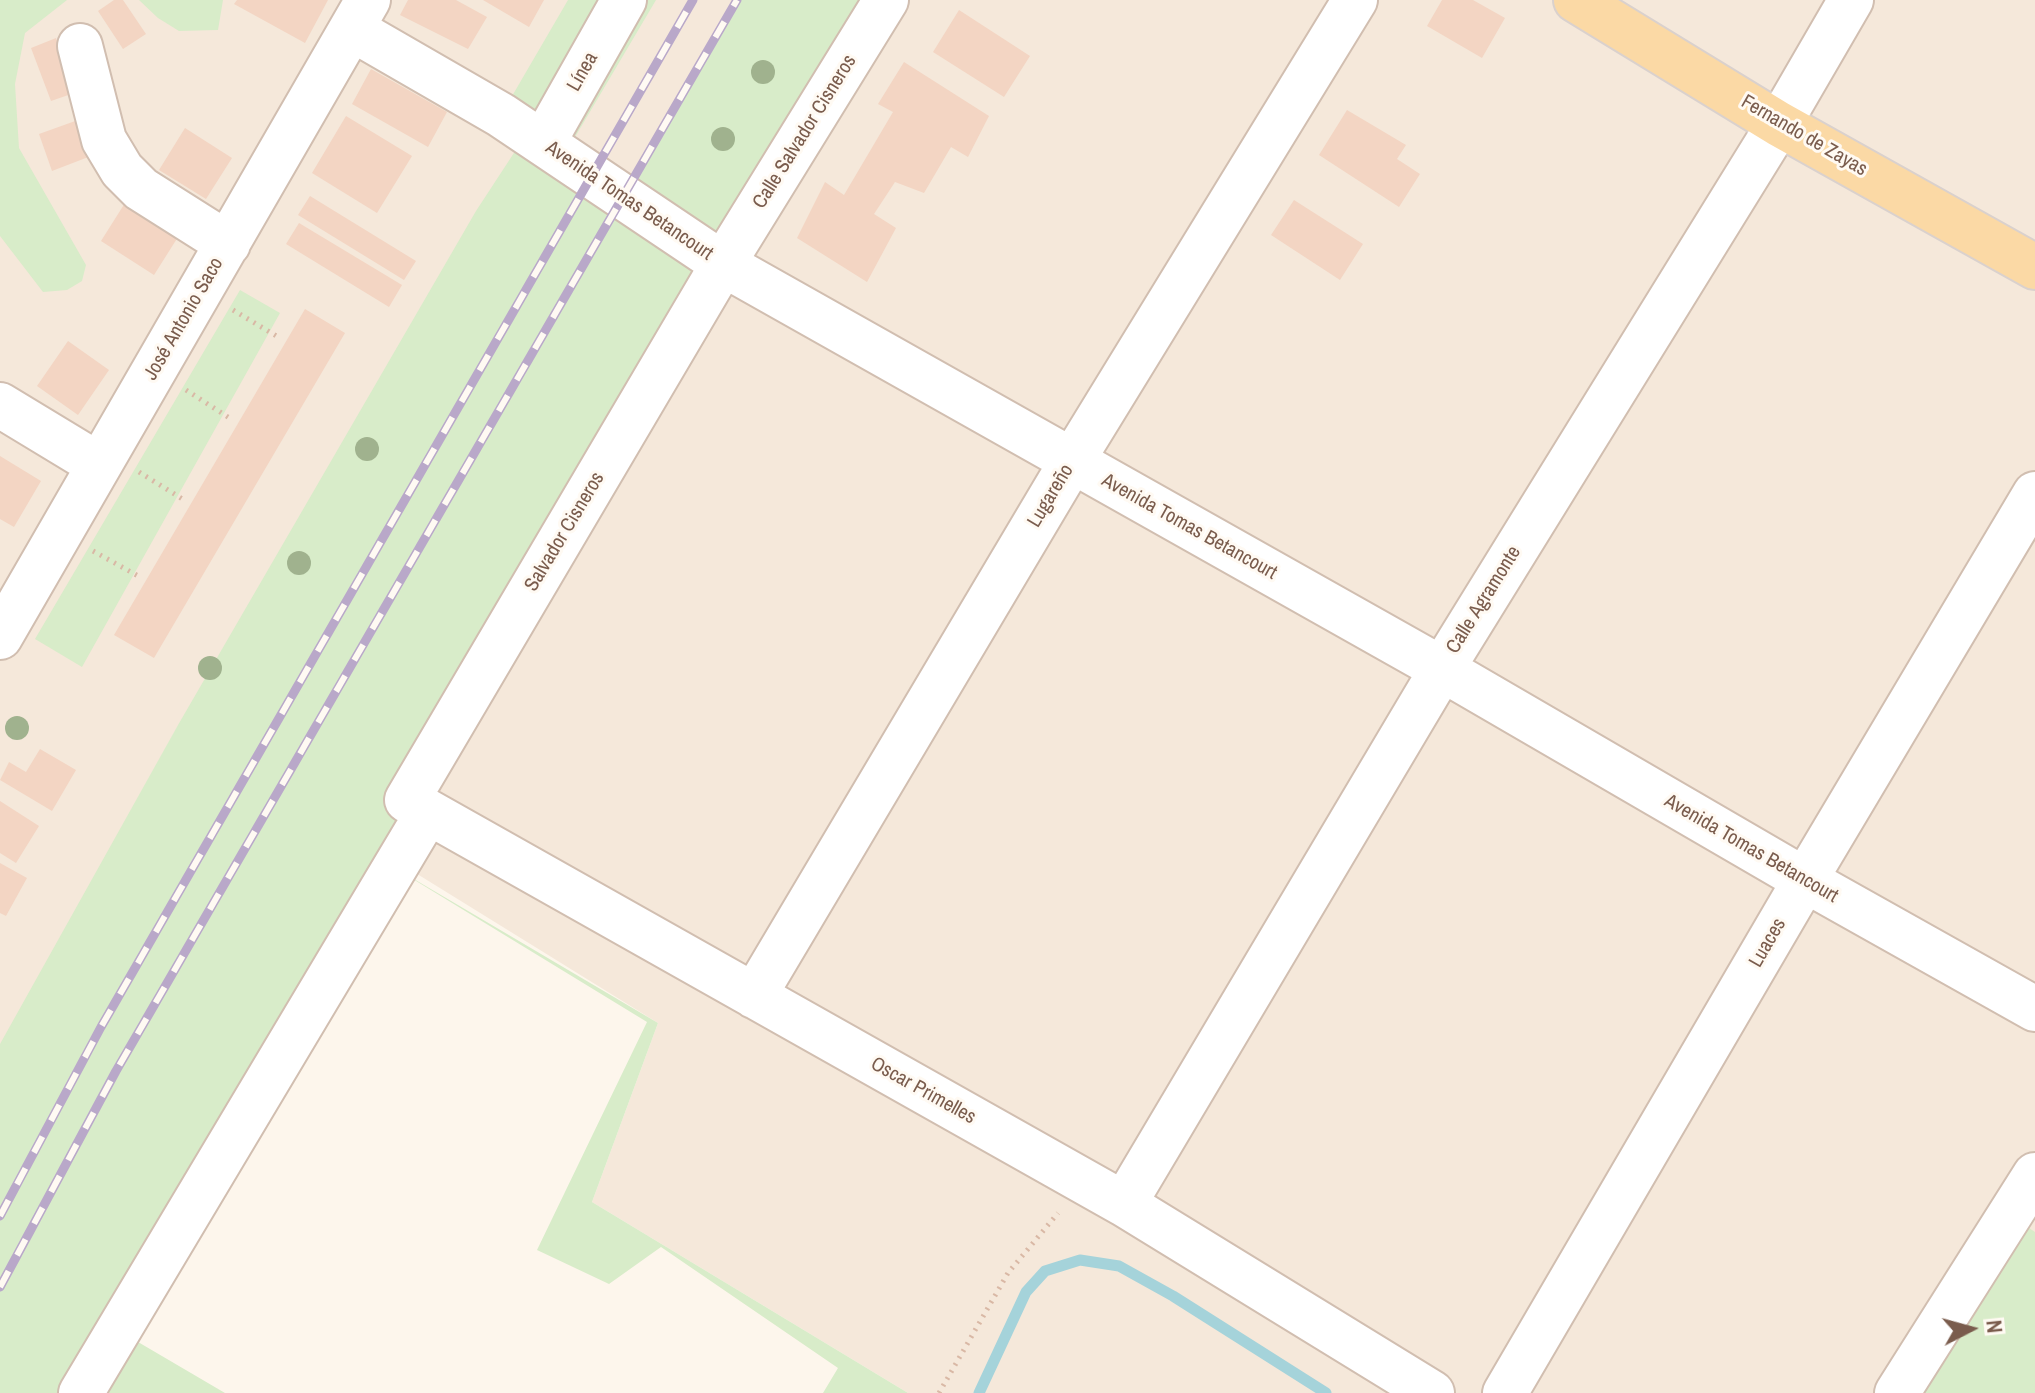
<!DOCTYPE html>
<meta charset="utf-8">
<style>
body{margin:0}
#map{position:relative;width:2035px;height:1393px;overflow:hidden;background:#fdf6ec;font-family:"Archivo Narrow",sans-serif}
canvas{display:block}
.north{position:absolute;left:1931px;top:1289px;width:80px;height:80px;-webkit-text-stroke:6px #fffaf3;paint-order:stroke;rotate:84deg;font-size:22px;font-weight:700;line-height:32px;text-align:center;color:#7a5c4d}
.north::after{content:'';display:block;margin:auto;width:28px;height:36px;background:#7a5c4d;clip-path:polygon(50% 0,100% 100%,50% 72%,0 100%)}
</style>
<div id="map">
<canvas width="2035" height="1393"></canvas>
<div class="north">N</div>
</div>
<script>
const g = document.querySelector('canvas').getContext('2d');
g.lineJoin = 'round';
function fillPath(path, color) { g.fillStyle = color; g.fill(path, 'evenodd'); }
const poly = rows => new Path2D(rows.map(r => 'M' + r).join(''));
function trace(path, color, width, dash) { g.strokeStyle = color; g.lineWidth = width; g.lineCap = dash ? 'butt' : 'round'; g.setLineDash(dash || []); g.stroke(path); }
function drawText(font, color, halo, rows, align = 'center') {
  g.font = font + ' "Archivo Narrow",sans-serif'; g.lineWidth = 6; g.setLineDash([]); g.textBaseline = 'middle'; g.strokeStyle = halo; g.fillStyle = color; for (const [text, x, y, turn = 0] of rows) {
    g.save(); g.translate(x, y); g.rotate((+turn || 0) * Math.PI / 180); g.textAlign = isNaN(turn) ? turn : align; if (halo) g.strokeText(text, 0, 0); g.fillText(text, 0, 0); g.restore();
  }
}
const residential = poly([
 [0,0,2035,0,2035,1393,908,1393,592,1202,658,1023,178,726,0,1049]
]);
const green = poly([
 [0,0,67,0,25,33,15,84,19,148,86,265,82,281,67,290,43,292,0,236],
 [139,0,223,0,218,30,179,31,158,18],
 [568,0,656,0,565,154,620,197,733,0,886,0,385,862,658,1023,592,1202,908,1393,823,1393,838,1368,661,1247,609,1284,537,1250,647,1022,385,862,121,1332,225,1393,0,1393,0,1044,178,725,476,211,527,133,501,115],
 [240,290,280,313,82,667,35,639],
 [2026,1226,2035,1232,2035,1393,1919,1393]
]);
const stream = poly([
 [979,1393,1026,1292,1045,1271,1080,1260,1119,1266,1173,1296,1326,1393]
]);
const building = poly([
 [114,0,123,0,146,34,123,49,98,11],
 [237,0,328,0,305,43,234,4],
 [408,0,456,0,487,17,468,49,400,15],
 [483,0,544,0,529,27],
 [1442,0,1473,0,1505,18,1482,58,1427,26],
 [959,10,1030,56,1004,97,933,52],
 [56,38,77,92,51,101,31,48],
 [904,62,989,116,968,157,951,147,924,193,895,182,874,214,896,228,867,282,797,238,825,182,844,195,893,112,878,104],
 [371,69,447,112,428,147,352,104],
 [1347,110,1406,145,1397,159,1420,174,1399,207,1319,155],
 [346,116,412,156,377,213,312,173],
 [78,120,91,156,52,171,39,134],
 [185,128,232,158,206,199,159,170],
 [310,196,416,261,404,280,298,215],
 [1294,200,1363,244,1340,280,1271,235],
 [125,203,178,237,154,275,101,241],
 [299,223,402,285,389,307,286,244],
 [305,309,345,333,154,658,114,635],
 [68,341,109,370,78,415,37,386],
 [0,456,41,481,14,527,0,519],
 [40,749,76,770,52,811,0,780,9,762,26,772],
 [0,801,39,826,16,863,0,853],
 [0,863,27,878,6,916,0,913]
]);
const path = poly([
 [233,310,278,337],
 [186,390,231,419],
 [139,472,184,500],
 [93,551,140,577],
 [939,1393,1008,1273,1058,1213]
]);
const minor = poly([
 [886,0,723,264,407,800,1124,1204,1432,1393],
 [352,29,501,115,723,264,1442,669,1805,880,2035,1009],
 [80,46,104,140,122,170,141,189,228,244],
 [543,143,624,0],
 [0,405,99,465],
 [0,637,368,0],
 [754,996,1072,461,1355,0],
 [1124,1204,1442,669,1779,124,1851,0],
 [81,1393,428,812],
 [1505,1393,1805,880,2035,494],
 [1897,1393,2035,1175]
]);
const major = poly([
 [1576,0,1779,124,2035,267]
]);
const rail = poly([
 [0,1216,101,1027,693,0],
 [0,1287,116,1071,737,0]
]);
const trees = [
 [763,72],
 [723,139],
 [367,449],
 [299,563],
 [210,668],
 [17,728]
];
const streetNames = [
 ["Línea",583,72,-60],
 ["Calle Salvador Cisneros",805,132,-58],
 ["Fernando de Zayas",1804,136,30],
 ["Avenida Tomas Betancourt",629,201,34],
 ["José Antonio Saco",184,319,-60],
 ["Lugareño",1051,496,-59],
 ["Avenida Tomas Betancourt",1189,527,29],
 ["Salvador Cisneros",565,532,-59],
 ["Calle Agramonte",1484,600,-58],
 ["Avenida Tomas Betancourt",1751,849,30],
 ["Luaces",1768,943,-60],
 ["Oscar Primelles",923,1091,29]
];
fillPath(residential, '#f5e8da');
fillPath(green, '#d8ecc9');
trace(stream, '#a5d3da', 11);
fillPath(building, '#f3d5c3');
trace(minor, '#d1beb0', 48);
trace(major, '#dad1cd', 48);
trace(path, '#d9b8a5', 5, [2, 6]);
trace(minor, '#fff', 44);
trace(major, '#fbd9a5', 44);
trace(rail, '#b9a8c9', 9);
trace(rail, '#fffaf3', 6, [18]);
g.fillStyle = '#a0b28e';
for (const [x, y] of trees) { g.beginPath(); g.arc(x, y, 12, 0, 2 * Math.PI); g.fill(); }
drawText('20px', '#7a5c4d', '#fffaf3', streetNames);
</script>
